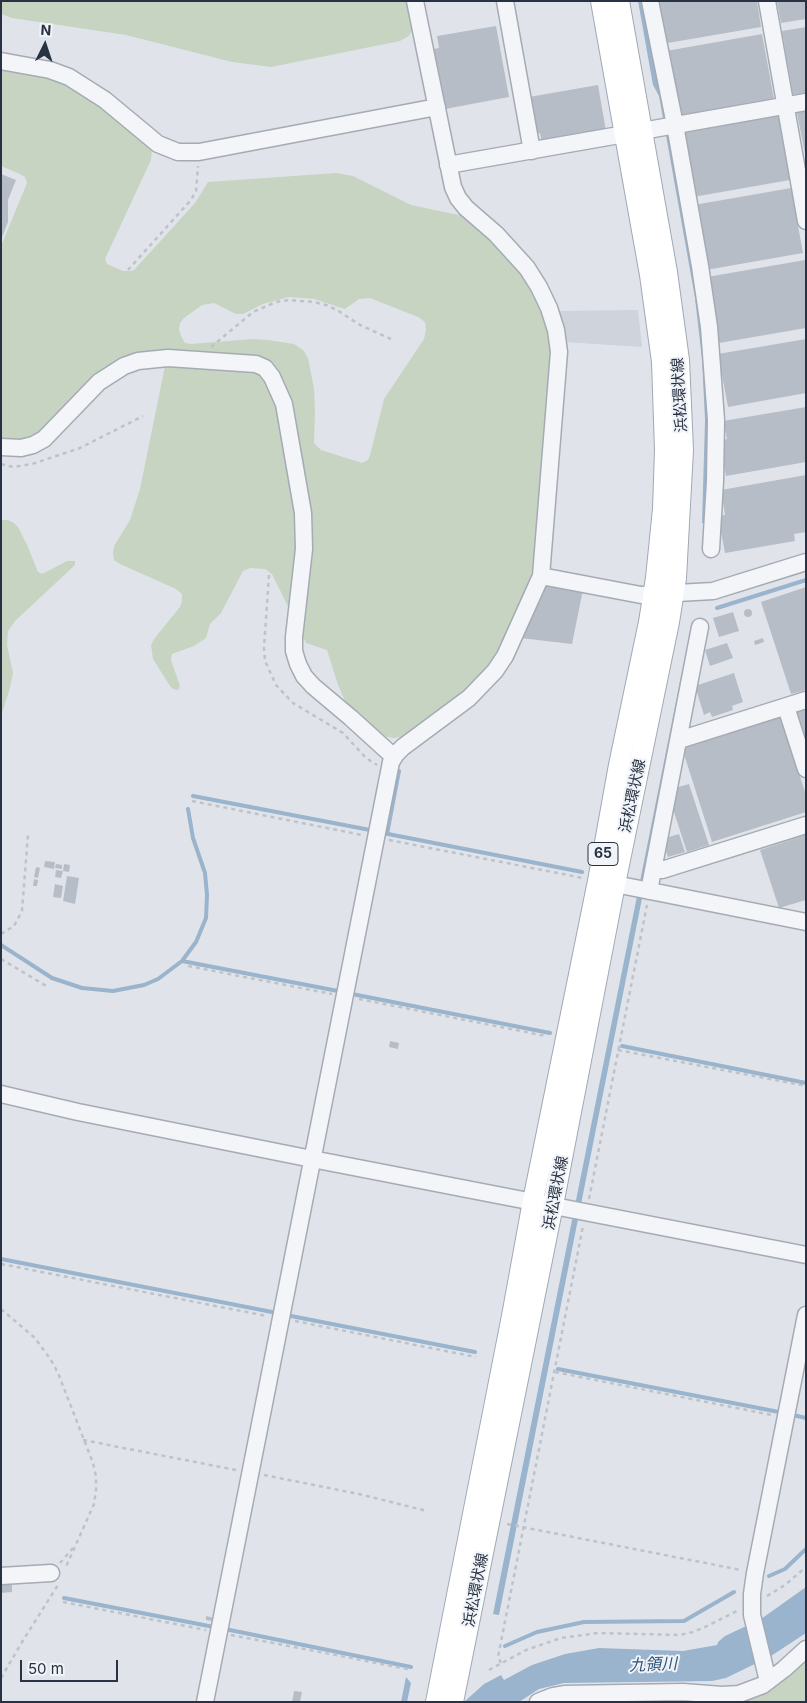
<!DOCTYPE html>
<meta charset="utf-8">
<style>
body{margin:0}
#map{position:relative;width:807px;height:1703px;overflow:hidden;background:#e0e4ea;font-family:Inter,sans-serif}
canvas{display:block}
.frame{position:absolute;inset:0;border:2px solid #283242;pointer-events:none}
.north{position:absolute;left:20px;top:20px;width:50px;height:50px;-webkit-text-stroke:4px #f0f3f7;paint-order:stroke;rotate:4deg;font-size:14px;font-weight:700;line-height:20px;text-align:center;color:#283242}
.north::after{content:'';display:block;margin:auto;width:18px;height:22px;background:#283242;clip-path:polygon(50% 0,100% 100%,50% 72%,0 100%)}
.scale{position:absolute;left:20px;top:1660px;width:98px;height:22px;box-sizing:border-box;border:2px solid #283242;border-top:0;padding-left:6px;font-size:15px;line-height:18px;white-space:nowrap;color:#283242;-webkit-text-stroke:4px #f0f3f7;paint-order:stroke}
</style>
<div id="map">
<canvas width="807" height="1703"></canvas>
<div class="frame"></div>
<div class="north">N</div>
<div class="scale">50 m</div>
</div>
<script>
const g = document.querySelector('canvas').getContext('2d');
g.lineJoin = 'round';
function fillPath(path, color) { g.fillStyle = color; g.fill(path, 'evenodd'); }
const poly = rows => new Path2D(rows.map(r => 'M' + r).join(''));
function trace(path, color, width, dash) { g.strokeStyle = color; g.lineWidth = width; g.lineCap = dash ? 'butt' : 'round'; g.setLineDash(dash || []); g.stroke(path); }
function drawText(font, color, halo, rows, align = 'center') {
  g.font = font + ' Inter,"Noto Sans JP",sans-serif'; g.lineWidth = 4; g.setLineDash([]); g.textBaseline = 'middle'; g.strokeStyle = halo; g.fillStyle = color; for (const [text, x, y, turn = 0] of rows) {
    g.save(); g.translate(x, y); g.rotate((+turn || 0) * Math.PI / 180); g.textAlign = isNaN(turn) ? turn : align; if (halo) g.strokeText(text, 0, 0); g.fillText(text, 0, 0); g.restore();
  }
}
const built = poly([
 [638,310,642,347,564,342,556,311]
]);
const green = poly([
 [1,1,409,1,413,28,409,36,400,41,271,67,232,62,126,35,12,18,1,14],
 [1,68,58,79,102,104,152,149,151,160,105,259,107,264,123,271,132,271,135,269,195,203,208,182,336,173,353,176,411,205,468,217,522,272,544,311,553,353,534,575,508,637,479,682,405,736,394,738,383,736,355,714,345,701,338,685,327,650,306,643,272,574,265,569,250,568,243,571,221,613,210,624,206,638,194,646,172,654,171,660,180,686,178,690,173,689,170,686,153,659,151,645,154,639,180,607,182,601,182,594,176,589,120,564,114,560,113,553,114,546,130,520,140,489,166,361,137,357,42,436,1,443,1,246,27,183,25,177,20,174,1,166],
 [289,297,314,299,345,309,359,299,370,298,418,317,425,322,426,330,424,339,384,399,370,455,368,460,362,463,321,450,314,443,315,413,314,389,308,358,303,350,294,344,268,340,253,339,191,344,185,343,182,338,179,330,180,323,184,318,202,305,214,303,236,314,243,314,263,304],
 [1,520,8,520,14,523,18,527,28,547,38,572,42,574,46,572,67,561,75,561,75,565,15,621,8,631,7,645,13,673,10,688,1,716],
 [806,1655,806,1702,698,1702,705,1699,722,1699]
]);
const water = poly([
 [638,1,645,1,696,267,710,389,708,524,702,523,705,420,702,359,695,298,659,96,653,85],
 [686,652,691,653,499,1615,493,1614],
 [806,1587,806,1633,771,1656,726,1678,712,1681,564,1683,539,1689,519,1702,464,1702,484,1684,501,1675,504,1680,532,1665,565,1654,599,1648,683,1651,717,1645,718,1642,725,1636,761,1619],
 [406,1677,411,1683,407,1702,401,1702]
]);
const stream = poly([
 [717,608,806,580],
 [193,796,370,830],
 [383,833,582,872],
 [387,834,399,771],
 [1,945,52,978,82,988,113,991,144,985,158,979,182,961,196,942,206,918,207,895,205,873,193,838,188,809],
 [182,961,338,991],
 [352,994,550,1033],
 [622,1046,806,1083],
 [1,1259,272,1312],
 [291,1316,475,1352],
 [558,1369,779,1412],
 [793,1415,806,1418],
 [769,1576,785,1569,806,1549],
 [64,1598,214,1627],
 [225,1629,411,1667],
 [505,1646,537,1632,584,1622,684,1621,734,1592]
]);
const building = poly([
 [655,1,757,1,761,27,662,44],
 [777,1,806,1,806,19,781,23],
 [496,26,509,97,445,109,434,49,439,48,437,36],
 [806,27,806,93,793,95,782,31],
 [762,34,774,99,677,116,666,51],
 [598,85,606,131,542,142,540,133,535,134,529,97],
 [806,111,806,154,805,154,797,113],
 [779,115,790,180,693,197,681,132],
 [1,174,16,180,8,200,8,222,1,240],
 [791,188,803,253,706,270,694,205],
 [805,260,806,328,719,343,707,277],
 [806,339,806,393,728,407,718,354],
 [806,407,806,462,726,476,719,441,727,439,723,421],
 [806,475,806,532,794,534,795,541,725,553,718,516,725,515,721,490],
 [546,586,583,590,572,644,520,638,539,596,542,596],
 [806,587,806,690,791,694,761,602],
 '744 613a4 4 0 1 1 8 0a4 4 0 1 1-8 0Z',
 [733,612,739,631,719,637,713,618],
 [763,638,764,642,755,645,754,641],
 [727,643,733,658,710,666,705,650],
 [734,673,743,702,732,706,733,710,712,717,710,712,704,715,695,686],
 [806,709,806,742,796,712],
 [781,717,806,795,806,812,712,842,682,748],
 [689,784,709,845,687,852,672,806,675,788],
 [679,834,685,852,668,857,664,845,665,838],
 [806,835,806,900,779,908,760,850],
 [45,861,55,862,54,869,44,867],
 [56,864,62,865,62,869,55,868],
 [64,864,70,865,69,872,63,871],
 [36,867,40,868,38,878,34,877],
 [56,870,63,871,61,878,55,877],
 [67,876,79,878,75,904,63,901],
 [34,879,38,880,37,886,33,886],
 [55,884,63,886,61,898,53,897],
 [390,1041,399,1043,398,1049,389,1047],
 [12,1583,12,1592,1,1593,1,1584],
 [206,1616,214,1618,213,1621,206,1620],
 [294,1691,302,1692,300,1702,292,1702]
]);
const path = poly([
 [128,270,191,200,196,191,198,166],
 [211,347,253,312,276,302,289,300,314,302,326,305,337,310,360,325,391,339],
 [1,464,13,467,32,464,80,448,143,416],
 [269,575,264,648,265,661,276,685,293,703,343,733,366,758,377,765],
 [192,801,362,835],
 [389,840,583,878],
 [1,934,14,926,22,911,28,834],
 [1,959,48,987],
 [188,966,332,994],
 [359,999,546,1036],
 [618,1050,806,1086],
 [589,1199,647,905],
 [1,1264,267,1316],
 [1,1309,35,1338,51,1360,58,1373,93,1463,96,1476,96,1490,94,1504,65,1569],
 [295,1321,476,1357],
 [555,1372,772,1415],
 [83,1440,236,1470],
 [264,1475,359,1494,427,1511],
 [507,1524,741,1570],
 [60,1563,73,1548],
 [767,1596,785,1585,806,1567],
 [63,1602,206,1630],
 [231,1635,408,1669],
 [501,1663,498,1657,583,1226],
 [489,1670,526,1650,561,1638,598,1633,680,1635,693,1632,705,1627,737,1611],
 [1,1678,22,1642,58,1585]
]);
const minor = poly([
 [505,1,532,151],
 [650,1,675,125,700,266,709,327,716,420,715,481,711,549],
 [767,1,806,221],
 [1,61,50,70,69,77,105,100,158,144,178,152,199,152,437,107],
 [642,131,806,102],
 [448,165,625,134],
 [1,447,21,448,33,445,44,439,99,382,124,366,138,361,168,358,256,364,265,368,272,377,284,404,303,513,304,549,294,637,294,651,298,664,304,676,313,686,351,718,394,757],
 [541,576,641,595,713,591,806,562],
 [786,707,806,769],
 [679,740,806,700],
 [654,869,662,870,806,825],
 [615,884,806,922],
 [649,891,700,627],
 [1,1094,78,1112,312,1159,806,1255],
 [1,1576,51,1573],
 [768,1681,752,1615,752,1594,755,1573,806,1315],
 [205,1702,391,762,396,754,403,747,469,698,495,671,505,656,541,576,559,352,556,330,549,308,539,287,527,268,496,234,466,208,458,198,453,187,415,1],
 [538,1702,553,1696,564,1694,683,1692,722,1695,739,1694,763,1685,784,1669,806,1649]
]);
const major = poly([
 [436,1702,512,1316,533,1201,598,881,619,765,649,622,656,578,663,509,665,450,662,362,650,275,601,1],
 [453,1702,553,1205,615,884,669,622,676,578,683,450,679,360,667,272,619,1]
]);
const shields = [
 [603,854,30]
];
const shieldNames = [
 ["65",603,854]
];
const streetNames = [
 ["浜松環状線",680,395,-93],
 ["浜松環状線",633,796,-78],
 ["浜松環状線",556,1193,-79],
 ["浜松環状線",476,1590,-79]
];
const waterNames = [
 ["九領川",653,1665,-2]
];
fillPath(built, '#ced3dc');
fillPath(green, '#c6d4c1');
fillPath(water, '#99b4cc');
trace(stream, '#99b4cc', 4);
fillPath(building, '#b7bdc7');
trace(minor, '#a5abb4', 19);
trace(major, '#9fa9b6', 22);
trace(path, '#bec2c9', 2.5, [4, 4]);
trace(minor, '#f3f5f8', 16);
trace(major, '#fff', 20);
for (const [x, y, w] of shields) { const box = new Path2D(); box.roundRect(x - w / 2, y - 11.5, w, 23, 4); g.fillStyle = '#f0f3f7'; g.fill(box); trace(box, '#283242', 1); }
drawText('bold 14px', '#283242', null, shieldNames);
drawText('15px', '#283242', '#f0f3f7', streetNames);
drawText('italic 16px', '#2f5378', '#f0f3f7', waterNames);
</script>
